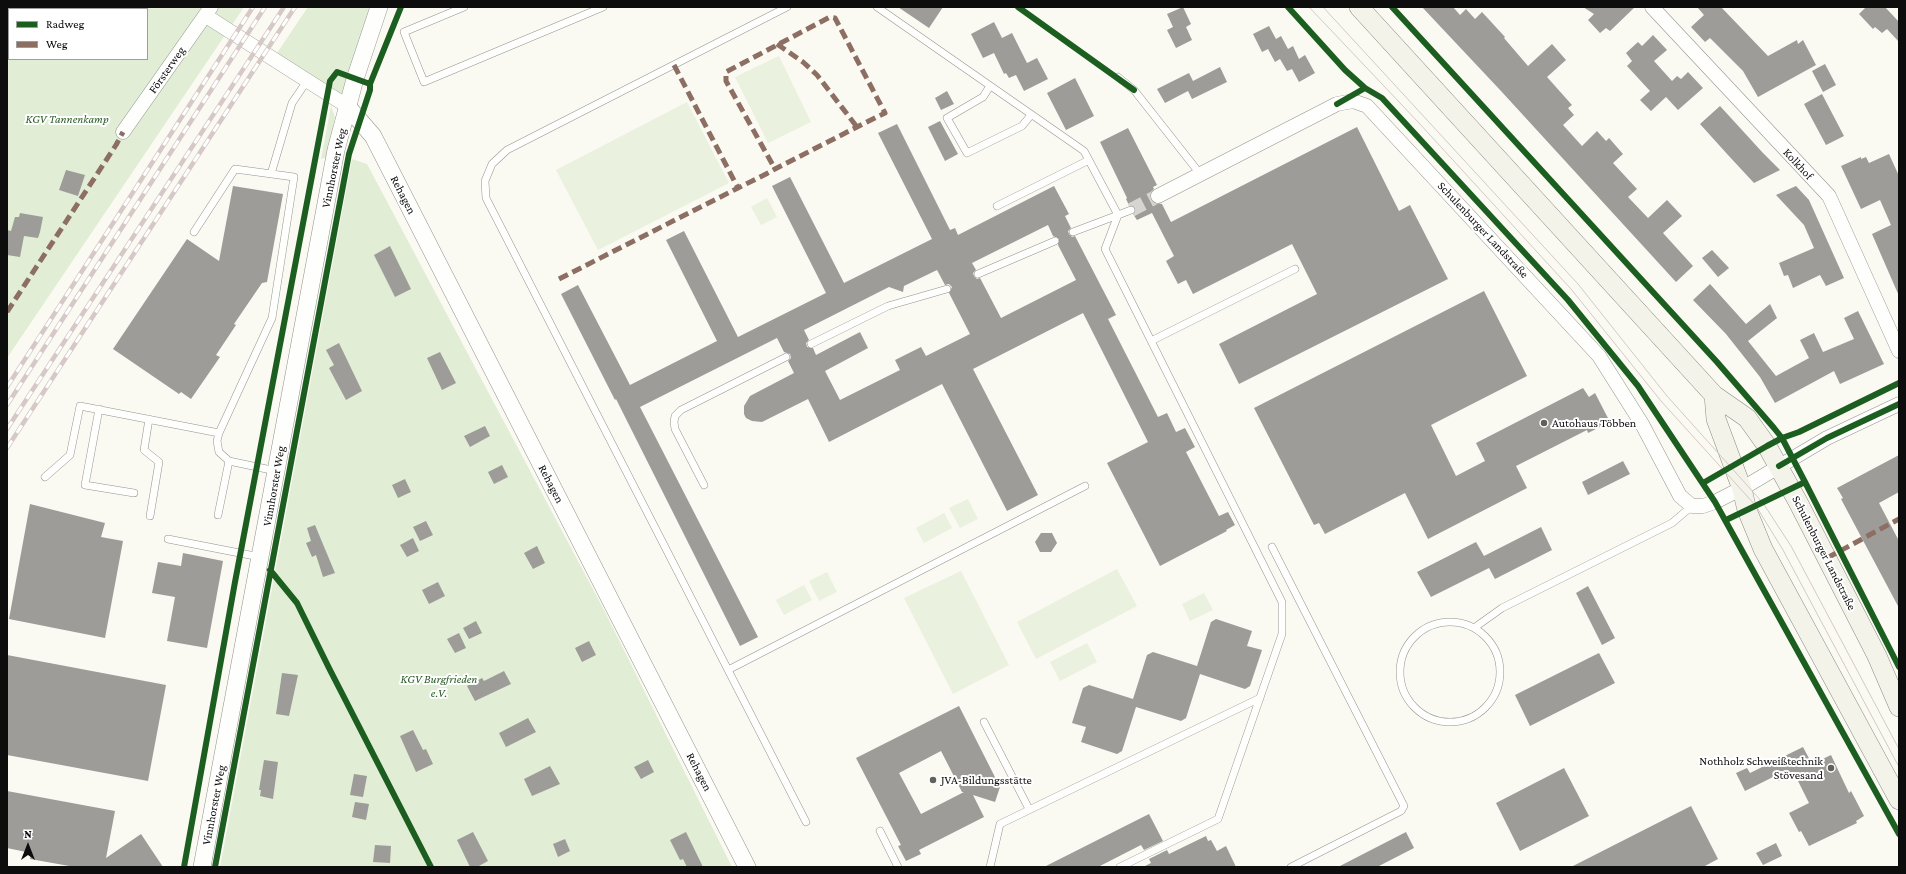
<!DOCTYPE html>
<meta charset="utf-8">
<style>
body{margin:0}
#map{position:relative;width:1906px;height:874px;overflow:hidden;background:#faf9f2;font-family:"Crimson Pro",serif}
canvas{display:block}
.frame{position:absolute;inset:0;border:8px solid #0d0d0d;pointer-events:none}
.legend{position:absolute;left:8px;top:8px;width:140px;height:52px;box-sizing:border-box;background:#fff;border:1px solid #9e9e9e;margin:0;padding:5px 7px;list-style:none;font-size:12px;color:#0d0d0d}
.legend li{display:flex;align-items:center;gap:8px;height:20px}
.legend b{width:20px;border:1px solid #9e9e9e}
.north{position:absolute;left:8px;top:826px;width:40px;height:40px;-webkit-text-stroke:3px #fff;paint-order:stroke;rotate:0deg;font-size:11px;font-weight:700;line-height:16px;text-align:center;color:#0d0d0d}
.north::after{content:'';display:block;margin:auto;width:14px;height:18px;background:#0d0d0d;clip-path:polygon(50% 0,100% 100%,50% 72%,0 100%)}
</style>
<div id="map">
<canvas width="1906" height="874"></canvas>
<div class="frame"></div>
<ul class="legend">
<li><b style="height:5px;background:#1b5e20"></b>Radweg</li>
<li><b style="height:5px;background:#8d6e63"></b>Weg</li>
</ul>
<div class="north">N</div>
</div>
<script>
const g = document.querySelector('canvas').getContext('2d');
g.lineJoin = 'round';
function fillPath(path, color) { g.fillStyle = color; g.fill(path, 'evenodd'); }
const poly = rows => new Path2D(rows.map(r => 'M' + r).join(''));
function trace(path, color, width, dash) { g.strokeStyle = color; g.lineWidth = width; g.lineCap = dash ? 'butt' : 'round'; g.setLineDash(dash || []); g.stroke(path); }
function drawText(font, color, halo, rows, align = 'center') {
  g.font = font + ' "Crimson Pro",serif'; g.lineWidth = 4; g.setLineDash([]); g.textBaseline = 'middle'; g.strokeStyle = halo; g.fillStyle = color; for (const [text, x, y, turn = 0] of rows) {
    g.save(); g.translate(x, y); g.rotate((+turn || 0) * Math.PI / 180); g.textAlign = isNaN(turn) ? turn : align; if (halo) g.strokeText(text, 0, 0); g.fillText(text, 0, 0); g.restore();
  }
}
const green = poly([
 [7,7,244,7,7,358],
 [9,9,147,9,147,59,9,59],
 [308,7,379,7,347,106,273,59],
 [331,106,335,117,327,157,321,159],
 [352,159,367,164,604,610,732,867,220,867]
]);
const pitch = poly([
 [779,56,811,122,768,143,735,77],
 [687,102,729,183,598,250,556,170],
 [767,198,777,217,761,225,751,207],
 [968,499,978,519,960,528,949,508],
 [944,513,952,528,924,543,916,528],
 [1117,569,1137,606,1036,659,1017,622],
 [961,571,1009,665,953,694,904,598],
 [827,572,837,592,819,601,809,581],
 [804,585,812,600,784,615,776,600],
 [1204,593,1213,610,1190,621,1182,604],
 [1087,643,1097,662,1060,681,1050,662]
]);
const building = poly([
 [898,7,943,7,929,28],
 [1183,7,1191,24,1186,27,1192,40,1176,48,1167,30,1173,27,1167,14],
 [1422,7,1453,7,1460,15,1466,9,1475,19,1482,12,1505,37,1504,38,1528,66,1552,44,1566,60,1547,77,1572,105,1568,108,1574,115,1563,125,1582,146,1597,131,1606,141,1609,138,1623,154,1613,163,1637,189,1628,197,1648,218,1667,200,1682,216,1663,233,1693,266,1676,282,1501,91],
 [1583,7,1635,7,1610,31,1606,28,1600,33,1588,20,1594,14],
 [1697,7,1721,7,1768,56,1797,40,1798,44,1803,40,1816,65,1758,97,1743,71,1710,38,1705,42,1691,27,1704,15],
 [1866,7,1885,7,1899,22,1899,42,1887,29,1882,33,1875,27,1873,29,1859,14],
 [994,22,1002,38,1012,33,1027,63,1037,58,1048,79,1024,91,1016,75,1009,78,1006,73,1004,74,994,53,983,58,971,34],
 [1269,26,1276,39,1281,36,1288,49,1293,46,1299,59,1305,55,1315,73,1299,82,1292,69,1287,71,1280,59,1275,62,1268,49,1262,52,1253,34],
 [1653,35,1667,50,1654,61,1672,81,1677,76,1681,79,1688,72,1703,88,1678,110,1666,97,1651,111,1640,100,1650,91,1627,66,1632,61,1626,53,1638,42,1642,46],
 [1825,64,1836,85,1823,92,1812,71],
 [1220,67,1227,82,1192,99,1188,91,1165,103,1157,89,1189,73,1193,81],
 [1075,78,1094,116,1066,130,1047,93],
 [947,91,954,104,941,110,935,98],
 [1822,94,1844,136,1826,145,1804,104],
 [1720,106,1763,153,1780,170,1754,183,1728,155,1700,124],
 [940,121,958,154,945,161,928,127],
 [897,124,950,230,955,228,958,235,1054,186,1069,214,1065,216,1071,228,1068,231,1069,234,1072,237,1075,236,1116,315,1108,319,1158,417,1167,413,1176,432,1185,428,1195,447,1186,452,1219,516,1228,512,1235,525,1226,530,1227,531,1160,566,1107,463,1148,442,1083,313,973,369,1038,495,1007,511,942,384,829,442,808,399,762,422,752,421,746,418,744,414,744,406,750,396,794,373,788,361,791,358,790,354,784,352,777,338,640,407,758,637,740,646,616,399,615,400,561,294,578,285,630,385,717,341,666,240,684,231,738,337,826,293,772,186,790,177,844,283,932,239,878,133],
 [1048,225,1053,236,1059,239,1058,245,1076,280,1001,318,980,278,977,279,974,276,973,273,976,270,972,263],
 [937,270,945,285,949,284,952,287,949,293,970,334,926,356,921,347,895,360,900,370,840,400,825,371,868,348,860,332,816,355,813,348,807,347,806,343,809,340,804,330,889,287,903,292,904,286],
 [1357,127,1399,211,1410,205,1448,279,1239,384,1219,344,1317,294,1292,244,1193,294,1186,280,1178,284,1166,261,1174,256,1152,213,1137,220,1133,214,1136,211,1135,208,1132,205,1129,205,1126,199,1127,198,1100,142,1128,128,1157,185,1153,187,1154,189,1151,192,1150,200,1154,203,1162,204,1171,222],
 [1889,154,1899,176,1899,296,1872,234,1891,225,1880,200,1861,209,1841,166,1861,157,1861,159,1866,157,1869,163],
 [66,170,85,175,78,196,59,190],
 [233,186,283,194,267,282,262,283,234,324,236,325,216,355,220,357,191,399,181,392,179,394,113,349,187,239,219,261],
 [1796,186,1809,200,1844,278,1826,286,1820,275,1793,288,1788,275,1784,276,1779,263,1814,248,1804,225,1776,195],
 [20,213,43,217,40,232,38,238,24,236,20,257,7,255,7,230,11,231,15,217,19,217],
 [390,246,411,289,395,297,374,255],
 [1712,250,1729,268,1718,277,1702,258],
 [1710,284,1746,324,1770,304,1777,318,1748,341,1776,376,1809,358,1800,340,1814,333,1823,352,1854,339,1844,318,1858,311,1884,364,1840,384,1834,371,1775,403,1760,377,1726,334,1693,300],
 [1484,291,1527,376,1431,425,1456,476,1485,461,1476,443,1583,388,1589,397,1595,393,1610,422,1588,433,1587,430,1516,466,1527,488,1428,539,1405,493,1325,534,1319,523,1314,525,1254,408],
 [339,343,362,391,346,400,329,368,334,365,326,350],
 [440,352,456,383,442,390,427,358],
 [485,426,490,436,470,447,464,436],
 [1899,455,1899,492,1879,503,1899,541,1899,608,1841,499,1843,498,1837,488],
 [1623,461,1630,474,1588,495,1582,482],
 [502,465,508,477,494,484,488,472],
 [405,479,411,492,398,498,392,485],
 [30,504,105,523,101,537,123,541,105,638,9,619],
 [426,521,433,535,420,541,413,527],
 [315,525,335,573,323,577,316,555,312,557,306,543,311,541,307,528],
 [1541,527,1552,550,1495,579,1489,568,1431,597,1417,572,1476,542,1484,556],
 [1041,533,1052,533,1057,543,1051,552,1040,552,1035,542],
 [413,538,419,551,407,557,400,545],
 [537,546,545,563,533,569,524,553],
 [183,553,223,561,207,648,167,641,175,597,152,593,158,562,181,566],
 [438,582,445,596,429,604,422,590],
 [1588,586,1615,638,1602,645,1576,593],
 [1216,619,1252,631,1247,646,1262,650,1250,686,1245,689,1200,674,1186,718,1181,721,1136,707,1122,751,1117,754,1081,742,1086,727,1072,723,1083,688,1089,685,1133,699,1147,655,1153,652,1197,666,1211,622],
 [476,621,482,633,469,639,463,628],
 [459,633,466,648,455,653,447,639],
 [589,641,596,655,582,662,575,648],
 [1599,653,1615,683,1530,726,1515,695],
 [7,655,166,685,148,781,7,755],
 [504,671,511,684,475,701,467,686,482,678,484,681],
 [282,673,298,675,289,716,276,714],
 [959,706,1000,787,995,802,973,795,984,817,919,850,921,854,906,861,898,846,901,845,856,758],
 [941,751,962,792,964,792,921,814,899,773],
 [528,718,536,732,506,747,499,733],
 [413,730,423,750,426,749,433,764,416,772,400,736],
 [1803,747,1812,764,1831,755,1849,793,1851,791,1864,816,1856,821,1857,823,1809,846,1801,831,1799,832,1789,813,1809,803,1794,773,1778,781,1775,776,1745,791,1736,773,1747,768,1750,773],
 [264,760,278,762,273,799,260,796,261,790,259,790],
 [648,760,654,772,641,779,634,767],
 [550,766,560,784,532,796,524,779],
 [1564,768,1589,816,1520,851,1496,803],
 [354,774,367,776,363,797,350,795],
 [7,791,115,811,106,858,141,834,163,867,75,867,30,859,31,853,7,848],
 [355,802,369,804,366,820,352,817],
 [1691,806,1718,859,1703,867,1571,867],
 [1149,814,1163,841,1144,850,1141,845,1098,867,1044,867],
 [473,832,488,861,477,867,470,867,457,840],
 [686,832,703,867,687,867,683,859,680,860,670,840],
 [1406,832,1414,848,1377,867,1338,867],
 [1206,836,1208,841,1211,840,1217,851,1226,846,1236,867,1143,867,1151,863,1149,859,1167,850,1169,854],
 [565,839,570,851,558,857,553,844],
 [1776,843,1782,856,1763,865,1756,853],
 [375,845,391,846,390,863,373,862]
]);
const minorTunnel = poly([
 [1131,210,1158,196]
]);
const service = poly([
 [464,7,404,32,424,82,603,7],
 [787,7,507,150,492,164,485,181,486,198,806,822],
 [877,7,1084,151,1118,215,1131,210],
 [1118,77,1134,90,1201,175],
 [990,86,983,97,947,118,967,153,1022,126,1031,115],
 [271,174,292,103,307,81],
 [997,206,1089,160],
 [1118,215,1105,249,1282,602,1282,634,1218,819,1120,867],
 [194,232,235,169,294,177,272,318,219,433,217,441,219,452,229,461],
 [1073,232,1118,215],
 [978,274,1055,241],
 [1151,341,1295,269],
 [811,344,888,306,947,289],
 [99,409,85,485,134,493],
 [149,419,144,450,159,462,150,516],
 [45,477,70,455,80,406,219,433],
 [704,485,675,429,674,422,675,416,681,410,786,357],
 [218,515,229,461,276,471],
 [168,539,260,557],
 [1272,547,1404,806,1401,811,1291,867],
 '1400 672a50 50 0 1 1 100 0a50 50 0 1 1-100 0Z',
 [1474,628,1502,608,1672,523,1692,506],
 [728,670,1085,486],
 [984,722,1029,809],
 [880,831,898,867],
 [990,867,1000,824,1260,698]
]);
const minor = poly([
 [1652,7,1829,196,1899,351],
 [206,16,347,106],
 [123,132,211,7],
 [1158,196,1337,104,1353,101,1367,106,1599,356,1642,424,1680,496,1692,506,1703,506,1715,502,1748,485,1827,438,1899,404]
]);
const tertiary = poly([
 [347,106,373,136,747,867],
 [202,867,336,150,355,79,379,7]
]);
const secondary = poly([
 [1359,7,1714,395,1747,418,1767,446,1798,502,1877,656,1899,707],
 [1714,395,1716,419,1742,489,1747,510,1763,549,1899,800]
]);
const tram = poly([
 [1309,7,1419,123,1571,289,1661,401,1756,506,1783,550,1899,767],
 [1323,7,1578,284,1667,396,1763,503,1791,546,1899,749]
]);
const rail = poly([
 [7,387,253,7],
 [7,405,265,7],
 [7,429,284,7],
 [7,448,295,7]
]);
const quiet = poly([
 [777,44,803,62,817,75,857,127],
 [674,65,738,188],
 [559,279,738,188,766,174,775,169,857,127,885,113,835,18,830,17,726,72,726,81,775,169],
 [7,312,116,145,123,132],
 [1827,558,1899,519]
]);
const cycleway = poly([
 [1018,7,1134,90],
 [1288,7,1345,70,1365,88,1337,104],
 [1392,7,1717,362,1774,428,1782,438,1805,482,1899,667],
 [1365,88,1382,98,1568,300,1638,386,1715,502,1899,834],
 [1779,466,1827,438,1899,404],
 [1703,483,1767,446,1782,438,1799,432,1899,383],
 [1726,520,1805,482],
 [270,570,297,603,329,668,431,867],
 [184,867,235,582,330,81,337,72,370,84],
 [215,867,349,154,370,90,370,84,401,7]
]);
const markers = [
 [1544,423,4,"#60605d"],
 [1831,768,4,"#60605d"],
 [933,780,4,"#60605d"]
];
const streetNames = [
 ["Försterweg",167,70,-55],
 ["Kolkhof",1798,164,47],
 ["Vinnhorster Weg",334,168,-78],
 ["Rehagen",403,195,63],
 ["Schulenburger Landstraße",1483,230,47],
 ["Rehagen",551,484,63],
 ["Vinnhorster Weg",274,486,-80],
 ["Schulenburger Landstraße",1824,553,63],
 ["Rehagen",699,772,63],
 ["Vinnhorster Weg",214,805,-79]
];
const parkNames = [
 ["KGV Tannenkamp",67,119],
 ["KGV Burgfrieden",439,679],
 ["e.V.",439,693]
];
const poiNames = [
 ["Autohaus Többen",1552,423],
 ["Nothholz Schweißtechnik",1823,761,"right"],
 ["Stövesand",1823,775,"right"],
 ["JVA-Bildungsstätte",941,780]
];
fillPath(green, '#e1edd4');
fillPath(pitch, '#eaf1de');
fillPath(building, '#9d9c98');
trace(minorTunnel, '#d6d6d0', 14, [14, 7]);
trace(service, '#949390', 8);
trace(minor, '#949390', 15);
trace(tertiary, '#949390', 18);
trace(secondary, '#8a8a87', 20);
trace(service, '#fefefd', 7);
trace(minor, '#fefefd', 14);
trace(tertiary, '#fefefd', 17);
trace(secondary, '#f3f3ea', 19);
trace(tram, '#d5c8c6', 1);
trace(rail, '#d5c8c6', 4.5);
trace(rail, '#fff', 3, [9]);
trace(quiet, '#8d6e63', 5, [10, 5]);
trace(cycleway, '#1b5e20', 6);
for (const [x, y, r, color] of markers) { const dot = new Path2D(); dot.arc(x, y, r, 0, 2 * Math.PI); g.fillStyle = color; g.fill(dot); trace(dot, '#fff', 1.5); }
drawText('12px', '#0d0d0d', '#fff', streetNames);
drawText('italic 12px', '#2b5c26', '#fff', parkNames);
drawText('12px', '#0d0d0d', '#fff', poiNames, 'left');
</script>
